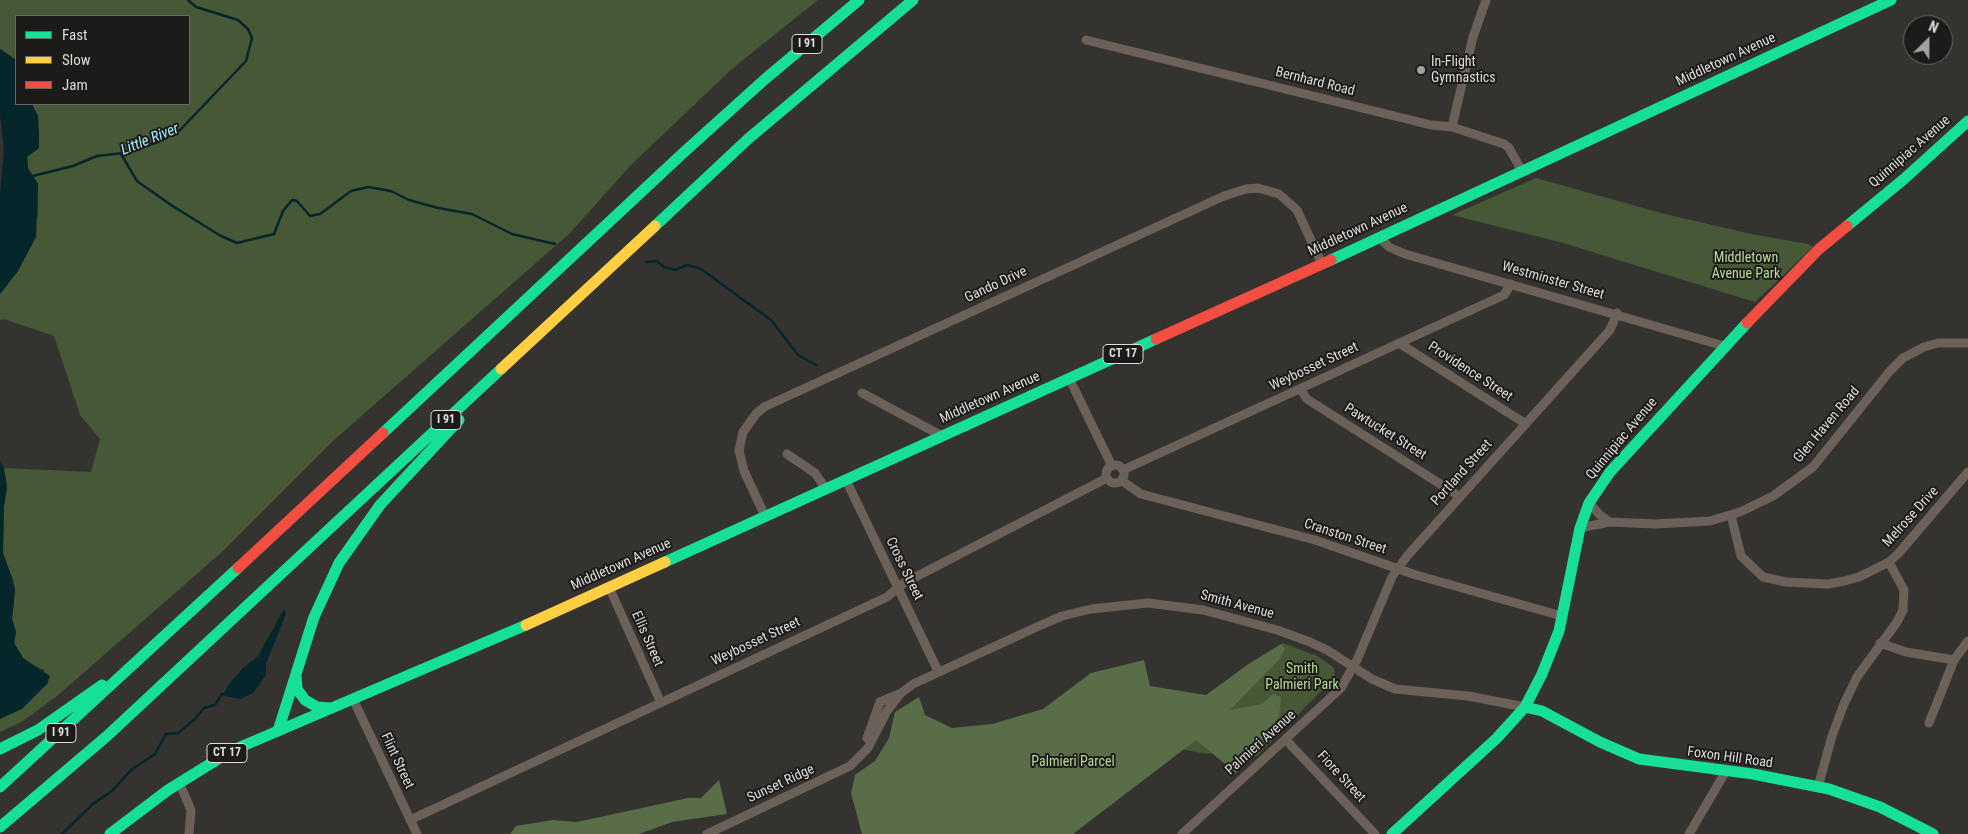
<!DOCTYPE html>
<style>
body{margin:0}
#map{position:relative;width:1968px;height:834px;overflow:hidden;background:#353330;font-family:"Roboto Condensed",sans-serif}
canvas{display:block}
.legend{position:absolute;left:15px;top:15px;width:175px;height:90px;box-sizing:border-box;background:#1d1b19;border:1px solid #6a6865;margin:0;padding:6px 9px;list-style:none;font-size:15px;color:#dedcd8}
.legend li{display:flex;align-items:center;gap:10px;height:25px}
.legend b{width:25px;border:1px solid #6a6865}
.north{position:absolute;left:1903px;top:15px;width:50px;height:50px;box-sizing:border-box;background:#1d1b19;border:1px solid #6a6865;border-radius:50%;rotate:23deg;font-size:14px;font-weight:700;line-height:20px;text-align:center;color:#dedcd8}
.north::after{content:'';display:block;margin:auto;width:18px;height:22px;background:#a3a19d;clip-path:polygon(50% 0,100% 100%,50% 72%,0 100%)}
</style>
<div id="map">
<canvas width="1968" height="834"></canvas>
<ul class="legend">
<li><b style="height:6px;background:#16e098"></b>Fast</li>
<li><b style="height:6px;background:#ffcf43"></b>Slow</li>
<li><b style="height:6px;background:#f24e42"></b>Jam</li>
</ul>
<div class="north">N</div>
</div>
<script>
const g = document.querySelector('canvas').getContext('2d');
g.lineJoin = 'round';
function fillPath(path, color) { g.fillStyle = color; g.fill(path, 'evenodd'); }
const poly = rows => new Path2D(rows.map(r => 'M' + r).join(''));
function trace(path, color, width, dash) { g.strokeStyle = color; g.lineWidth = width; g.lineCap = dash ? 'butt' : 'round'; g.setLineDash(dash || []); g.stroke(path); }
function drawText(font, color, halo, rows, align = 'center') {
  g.font = font + ' "Roboto Condensed",sans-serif'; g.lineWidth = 4; g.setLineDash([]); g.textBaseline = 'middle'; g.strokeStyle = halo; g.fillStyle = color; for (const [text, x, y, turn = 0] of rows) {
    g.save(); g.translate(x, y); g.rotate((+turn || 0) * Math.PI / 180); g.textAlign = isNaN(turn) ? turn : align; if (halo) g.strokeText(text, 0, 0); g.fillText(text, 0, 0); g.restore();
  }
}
const green = poly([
 [0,0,818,0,733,68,632,164,569,234,334,440,222,552,57,696,23,721,0,732,0,719,22,708,45,670,33,666,23,658,14,643,16,632,12,619,15,590,3,553,4,506,7,487,4,468,91,472,100,439,80,415,54,336,4,319,0,320,0,294,18,271,38,216,38,184,28,168,27,156,39,147,38,116,32,104,189,104,189,16,16,16,16,60,0,49],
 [1536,178,1661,213,1751,234,1808,244,1813,247,1755,302,1563,243,1452,215],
 [1283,643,1317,656,1326,662,1334,668,1335,677,1257,756,1202,753,1175,748,978,834,1208,697]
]);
const forest = poly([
 [1281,644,1285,648,1280,659,1230,710,1262,704,1273,694,1281,697,1279,716,1262,742,1236,773,1196,740,1073,834,862,834,851,793,855,775,875,761,889,738,895,712,919,697,925,715,952,728,992,724,1043,709,1091,673,1144,660,1150,686,1206,695,1250,663],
 [719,780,727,814,672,822,639,834,510,834,516,826,553,820,577,822,688,798,701,798]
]);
const water = poly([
 [0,49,16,60,16,104,32,104,38,116,39,135,39,148,27,157,28,168,38,184,36,237,18,271,0,294,0,193,4,150,0,116],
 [0,461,4,468,7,487,4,506,3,553,13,580,15,590,12,619,16,632,14,643,23,658,50,676,47,684,22,709,0,719],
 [284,609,286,614,266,664,266,675,254,692,241,699,225,696,224,693,228,685,243,668,258,656]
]);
const stream = poly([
 [121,154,137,181,171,205,221,236,237,243,274,234,283,211,292,200,297,201,310,216,320,214,351,191,368,187,391,191,409,200,438,208,472,214,512,234,555,244],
 [29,177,73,166,97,156,124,153,158,142,180,130,246,61,252,38,248,29,238,20,196,7,188,0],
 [646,262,657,261,664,267,675,270,687,265,701,269,771,320,798,355,816,365],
 [62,834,93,804,113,790,131,770,155,754,166,734,178,733,195,719,204,708,215,705,222,694,228,695]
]);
const street = poly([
 [1086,40,1431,125,1452,127,1504,144,1509,148,1522,171],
 [1452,127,1473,37,1486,0],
 [1379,237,1389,247,1405,254,1724,346],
 [1399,343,1526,424],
 [1069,378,1112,466],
 [1300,389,1307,399,1459,496],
 [862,393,942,436],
 [787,454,815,473,826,489],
 '1106 474a9 9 0 1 1 18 0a9 9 0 1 1-18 0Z',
 [1123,470,1504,295,1511,284],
 [846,480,938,671],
 [1122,481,1141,494,1315,540,1416,575,1562,616],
 [1589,503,1599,514,1609,522],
 [1731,515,1741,556,1763,577,1786,582,1828,584,1844,581,1859,577,1889,562,1898,554,1968,472],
 [765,516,744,471,739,450,743,432,756,414,764,407,1224,196,1246,189,1258,188,1279,194,1297,210,1322,264],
 [1580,528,1609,522,1655,524,1710,521,1740,512,1773,496,1813,467,1890,371,1903,358,1924,347,1938,343,1968,343],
 [609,587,661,703],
 [1880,643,1906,652,1954,660],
 [353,699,417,834],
 [1929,723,1954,660,1968,641],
 [867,738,880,702,899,694],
 [1286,740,1375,834],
 [179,782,191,810,189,834],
 [1818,787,1832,736,1844,704,1857,677,1897,622,1903,610,1904,590,1889,562],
 [410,820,887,597,904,583,1107,478],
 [707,834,850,766,868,748,887,711,900,694,913,684,1039,626,1062,616,1091,609,1148,603,1203,610,1277,630,1310,642,1327,650,1372,679,1395,689,1468,696,1525,707],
 [1182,834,1341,688,1357,660,1392,577,1407,556,1610,330,1617,313],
 [1689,834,1726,771]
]);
const fast = poly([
 [655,226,748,139,913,0],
 [1847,226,1904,179,1968,121],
 [1331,260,1891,0],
 [383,433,682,154,764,80,859,0],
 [665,562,1156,339],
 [296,676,297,689,305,700,317,707,331,708],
 [1525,707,1542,711,1600,742,1639,759,1753,774,1829,789,1880,807,1933,834],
 [278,731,314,617,339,563,380,505,459,420],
 [0,749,38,730,102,685],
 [0,787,238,568],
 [0,827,107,736,501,369],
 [110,834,168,790,231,751,526,625],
 [1392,834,1497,738,1525,707,1542,674,1559,631,1580,528,1589,503,1610,472,1747,323]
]);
const slow = poly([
 [501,369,655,226],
 [526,625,665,562]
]);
const jam = poly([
 [1747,323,1819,249,1847,226],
 [1156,339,1331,260],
 [238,568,383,433]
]);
const markers = [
 [1421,70,5,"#a3a19d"]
];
const shields = [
 [807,44,30],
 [1123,354,40],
 [446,420,30],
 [61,733,30],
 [227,753,40]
];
const shieldNames = [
 ["I 91",807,44],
 ["CT 17",1123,354],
 ["I 91",446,420],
 ["I 91",61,733],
 ["CT 17",227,753]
];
const streetNames = [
 ["Middletown Avenue",1726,60,-25],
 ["Bernhard Road",1315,82,14],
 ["Quinnipiac Avenue",1910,152,-41],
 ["Middletown Avenue",1358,230,-25],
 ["Westminster Street",1553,281,16],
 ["Gando Drive",996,285,-25],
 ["Weybosset Street",1314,367,-25],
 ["Providence Street",1470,372,33],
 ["Middletown Avenue",990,398,-24],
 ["Glen Haven Road",1827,425,-50],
 ["Pawtucket Street",1385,432,32],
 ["Quinnipiac Avenue",1622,439,-50],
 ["Portland Street",1462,473,-48],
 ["Melrose Drive",1911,517,-48],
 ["Cranston Street",1345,537,18],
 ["Middletown Avenue",621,565,-24],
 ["Cross Street",904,569,64],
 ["Smith Avenue",1237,605,15],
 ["Ellis Street",647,639,66],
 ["Weybosset Street",756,642,-25],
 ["Palmieri Avenue",1261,743,-42],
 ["Foxon Hill Road",1730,758,8],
 ["Flint Street",397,761,65],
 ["Fiore Street",1341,777,47],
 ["Sunset Ridge",781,784,-25]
];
const poiNames = [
 ["In-Flight",1431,62],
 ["Gymnastics",1431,78]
];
const parkNames = [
 ["Middletown",1746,258],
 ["Avenue Park",1746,274],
 ["Smith",1302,669],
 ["Palmieri Park",1302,685],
 ["Palmieri Parcel",1073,762]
];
const waterNames = [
 ["Little River",150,140,-22]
];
fillPath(green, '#465835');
fillPath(forest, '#596d48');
fillPath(water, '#05262b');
trace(stream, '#05262b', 2.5);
trace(street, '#6b6159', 9);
trace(fast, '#16e098', 11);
trace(slow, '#ffcf43', 11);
trace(jam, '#f24e42', 11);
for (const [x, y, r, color] of markers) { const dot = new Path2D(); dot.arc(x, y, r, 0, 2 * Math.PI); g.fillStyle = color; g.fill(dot); trace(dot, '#1d1b19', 2); }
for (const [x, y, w] of shields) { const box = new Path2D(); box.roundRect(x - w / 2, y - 9.5, w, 19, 4); g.fillStyle = '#1d1b19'; g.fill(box); trace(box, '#dedcd8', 1); }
drawText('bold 12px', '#dedcd8', null, shieldNames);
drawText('14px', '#dedcd8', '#1d1b19', streetNames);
drawText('14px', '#dedcd8', '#1d1b19', poiNames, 'left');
drawText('14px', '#b7dc99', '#1d1b19', parkNames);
drawText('italic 15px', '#a2f1fe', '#1d1b19', waterNames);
</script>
